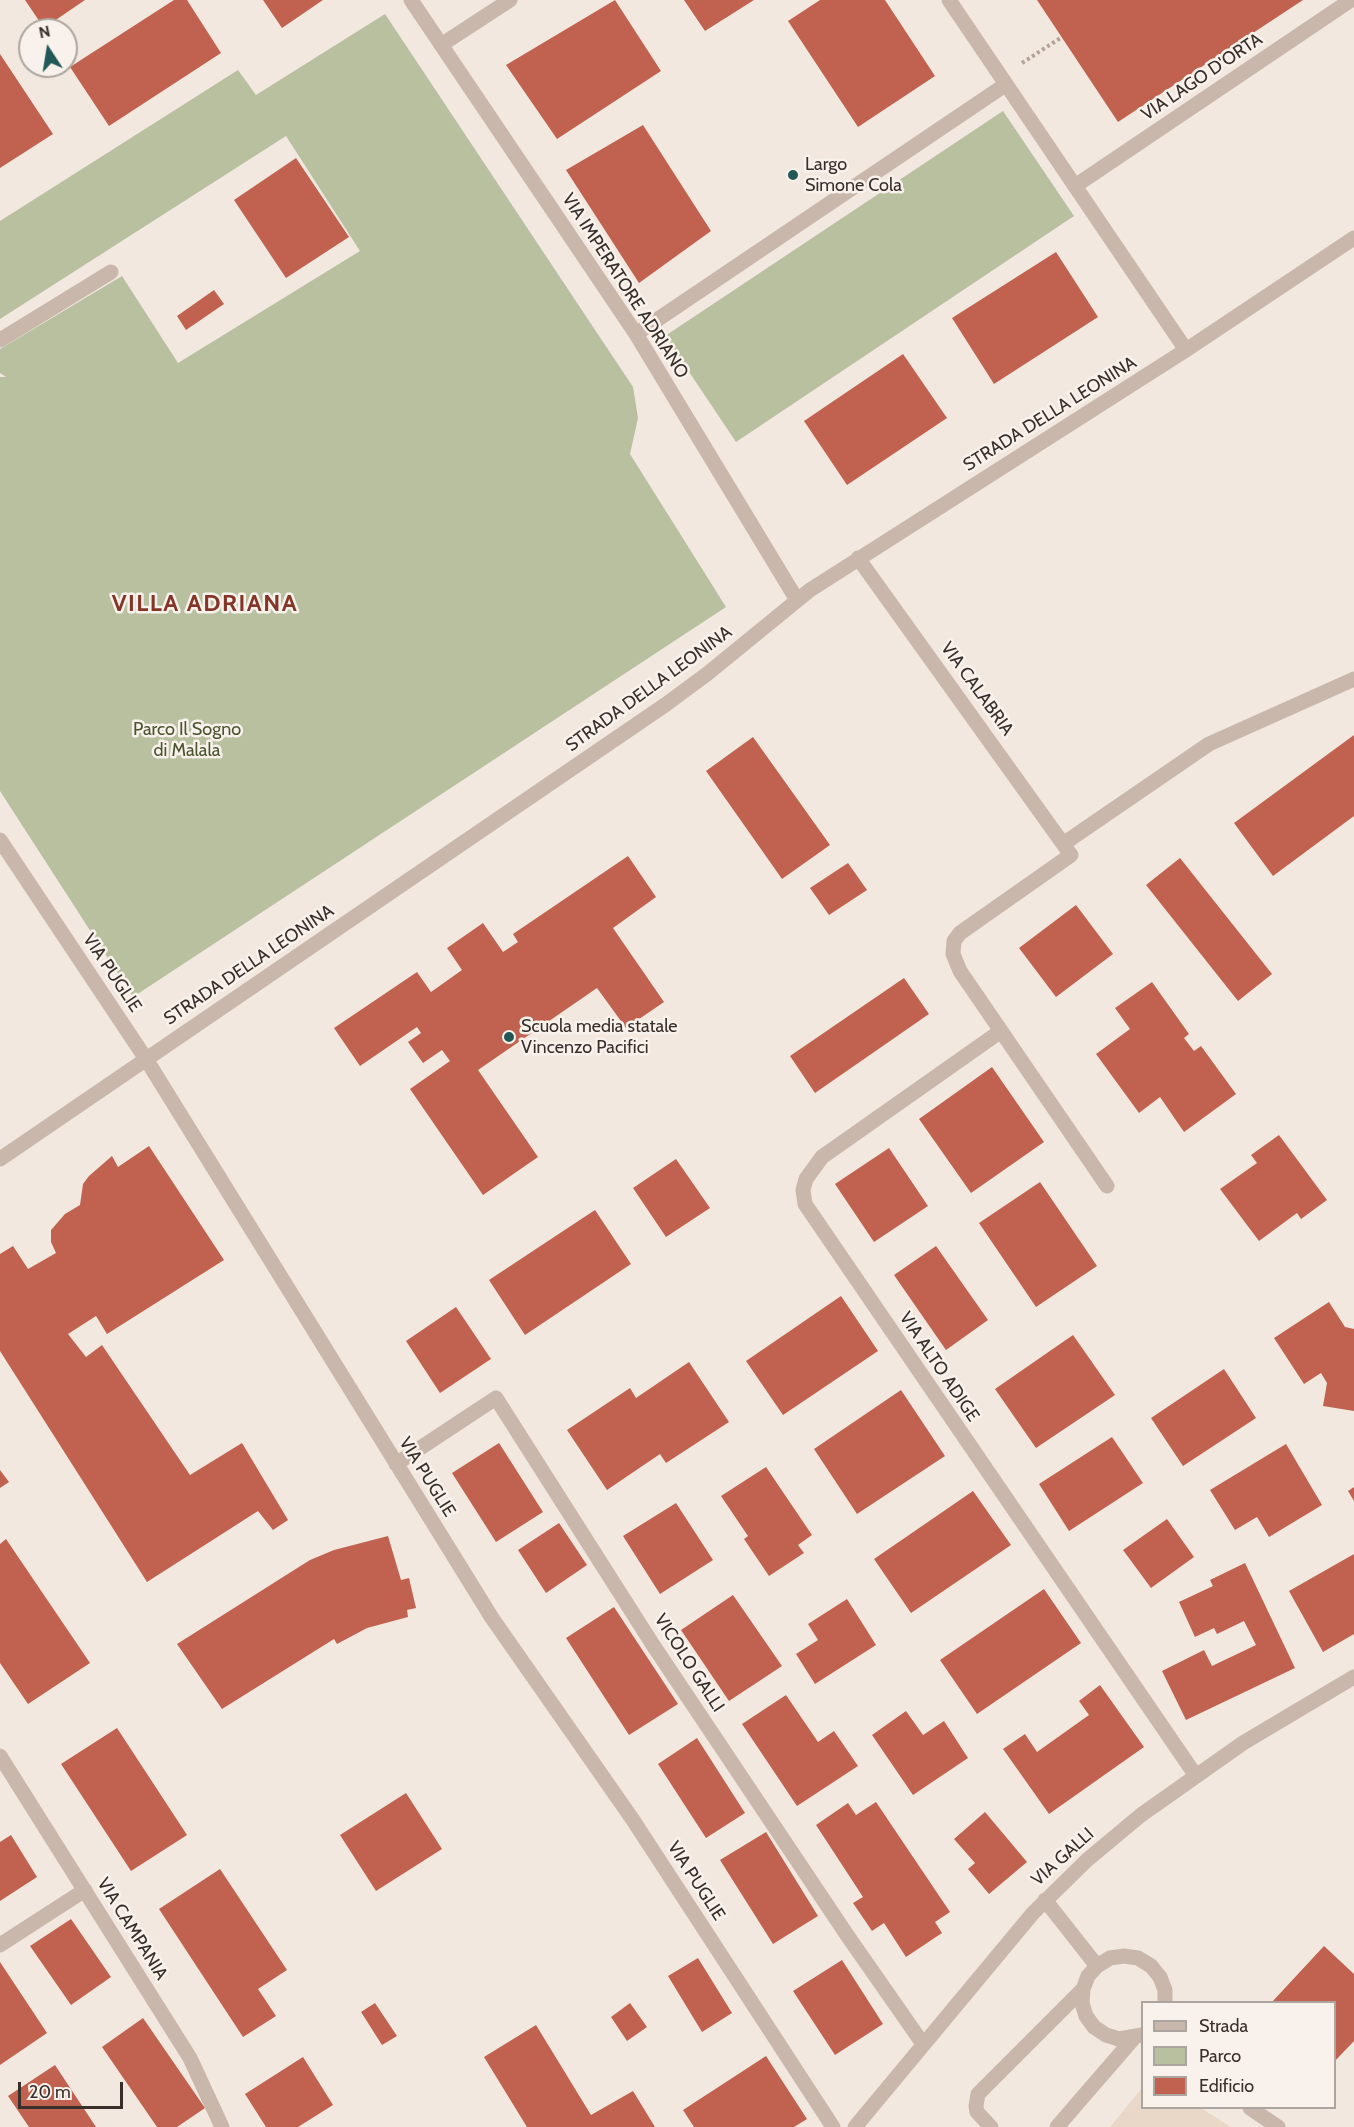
<!DOCTYPE html>
<style>
body{margin:0}
#map{position:relative;width:1354px;height:2127px;overflow:hidden;background:#f2e8df;font-family:Cabin,sans-serif}
canvas{display:block}
.legend{position:absolute;left:1141px;top:2001px;width:195px;height:108px;box-sizing:border-box;background:#f9f2ec;border:2px solid #aca49e;margin:0;padding:8px 10px;list-style:none;font-size:18px;color:#382e2a}
.legend li{display:flex;align-items:center;gap:12px;height:30px}
.legend b{width:30px;border:2px solid #aca49e}
.north{position:absolute;left:18px;top:18px;width:60px;height:60px;box-sizing:border-box;background:#f9f2ec;border:2px solid #aca49e;border-radius:50%;rotate:348deg;font-size:16px;font-weight:700;line-height:24px;text-align:center;color:#382e2a}
.north::after{content:'';display:block;margin:auto;width:21px;height:27px;background:#225857;clip-path:polygon(50% 0,100% 100%,50% 72%,0 100%)}
.scale{position:absolute;left:18px;top:2082px;width:105px;height:27px;box-sizing:border-box;border:3px solid #382e2a;border-top:0;padding-left:8px;font-size:18px;line-height:21px;white-space:nowrap;color:#382e2a;-webkit-text-stroke:4px #f9f2ec;paint-order:stroke}
</style>
<div id="map">
<canvas width="1354" height="2127"></canvas>
<ul class="legend">
<li><b style="height:8px;background:#cab7ac"></b>Strada</li>
<li><b style="height:16px;background:#b8c0a0"></b>Parco</li>
<li><b style="height:16px;background:#c0624f"></b>Edificio</li>
</ul>
<div class="north">N</div>
<div class="scale">20 m</div>
</div>
<script>
const g = document.querySelector('canvas').getContext('2d');
g.lineJoin = 'round';
function fillPath(path, color) { g.fillStyle = color; g.fill(path, 'evenodd'); }
const poly = rows => new Path2D(rows.map(r => 'M' + r).join(''));
function trace(path, color, width, dash) { g.strokeStyle = color; g.lineWidth = width; g.lineCap = dash ? 'butt' : 'round'; g.setLineDash(dash || []); g.stroke(path); }
function drawText(font, color, halo, rows, align = 'center') {
  g.font = font + ' Cabin,sans-serif'; g.lineWidth = 5; g.setLineDash([]); g.textBaseline = 'middle'; g.strokeStyle = halo; g.fillStyle = color; for (const [text, x, y, turn = 0] of rows) {
    g.save(); g.translate(x, y); g.rotate((+turn || 0) * Math.PI / 180); g.textAlign = isNaN(turn) ? turn : align; if (halo) g.strokeText(text, 0, 0); g.fillText(text, 0, 0); g.restore();
  }
}
const green = poly([
 [385,14,633,387,638,418,630,454,726,607,133,997,0,791,0,377,6,377,0,373,0,349,122,276,178,363,360,251,286,136,0,319,0,221,238,70,256,95],
 [1003,111,1074,216,736,442,665,336]
]);
const plaza = poly([
 [1142,2088,1142,2108,1201,2108,1231,2127,1110,2127]
]);
const building = poly([
 [25,0,85,0,44,28],
 [174,0,187,0,221,53,109,126,70,67],
 [263,0,323,0,282,28],
 [615,0,661,71,557,139,506,65],
 [684,0,754,0,705,31],
 [820,0,885,0,935,76,858,127,788,21],
 [1037,0,1303,0,1118,122],
 [0,54,53,134,0,168],
 [643,125,711,231,639,283,566,170],
 [296,158,349,237,286,278,234,200],
 [1056,252,1098,317,994,384,952,318],
 [214,290,224,304,186,330,177,316],
 [903,354,947,418,847,485,804,421],
 [1354,735,1354,816,1273,876,1234,823],
 [753,737,830,845,782,879,706,771],
 [628,856,656,897,613,928,664,1002,626,1028,597,988,478,1070,538,1157,483,1195,410,1089,450,1061,442,1050,423,1063,408,1042,421,1033,417,1027,360,1066,334,1028,417,972,431,992,462,970,447,948,483,923,503,952,518,942,513,934],
 [1180,858,1272,974,1238,1001,1146,885],
 [848,863,867,890,829,915,810,888],
 [1076,905,1113,954,1056,997,1019,948],
 [904,978,929,1014,815,1093,790,1056],
 [1152,982,1189,1034,1184,1038,1194,1051,1201,1046,1236,1094,1184,1132,1160,1097,1139,1113,1096,1054,1130,1029,1115,1008],
 [992,1067,1044,1142,971,1193,919,1119],
 [1279,1135,1327,1200,1301,1219,1297,1213,1259,1241,1220,1189,1257,1163,1251,1155],
 [149,1146,224,1260,107,1334,96,1316,68,1334,86,1357,102,1345,190,1475,242,1443,288,1520,273,1530,258,1511,147,1582,0,1351,0,1254,13,1246,28,1269,56,1253,51,1242,51,1230,65,1214,80,1205,83,1184,89,1176,112,1156,118,1167],
 [889,1148,928,1206,874,1242,835,1184],
 [676,1159,710,1208,666,1237,633,1188],
 [1040,1182,1097,1266,1036,1307,979,1223],
 [595,1210,631,1264,525,1335,489,1280],
 [936,1246,988,1320,946,1350,894,1275],
 [841,1296,878,1351,783,1415,746,1361],
 [1329,1302,1345,1327,1354,1329,1354,1411,1323,1406,1327,1383,1321,1373,1304,1384,1274,1338],
 [456,1307,491,1359,440,1393,406,1341],
 [1073,1335,1115,1395,1036,1448,995,1389],
 [689,1362,729,1422,666,1463,660,1454,607,1490,567,1430,630,1388,636,1398],
 [1224,1369,1256,1418,1183,1466,1151,1418],
 [901,1390,945,1456,857,1514,814,1449],
 [1112,1437,1143,1483,1069,1531,1039,1484],
 [499,1443,543,1512,496,1542,452,1473],
 [1286,1444,1322,1505,1269,1537,1257,1517,1235,1530,1210,1490],
 [766,1467,812,1535,798,1545,804,1553,769,1576,744,1539,748,1536,721,1496],
 [0,1470,9,1482,0,1488],
 [1354,1487,1354,1501,1348,1491],
 [973,1491,1011,1545,911,1613,874,1559],
 [676,1503,713,1560,660,1594,623,1536],
 [1167,1519,1194,1557,1151,1588,1123,1550],
 [559,1523,587,1565,546,1593,518,1550],
 [388,1536,401,1580,409,1578,416,1608,407,1610,408,1617,367,1628,337,1644,334,1639,222,1709,177,1644,310,1560,334,1550],
 [6,1539,90,1663,28,1704,0,1663,0,1544],
 [1354,1554,1354,1634,1323,1652,1289,1591],
 [1245,1563,1295,1668,1186,1720,1162,1671,1204,1650,1212,1666,1256,1645,1244,1621,1217,1634,1214,1628,1195,1637,1179,1602,1213,1586,1210,1580],
 [1044,1589,1081,1643,977,1714,940,1660],
 [733,1595,782,1666,729,1701,681,1630],
 [847,1599,876,1645,815,1684,796,1654,818,1640,808,1624],
 [614,1607,678,1704,629,1735,566,1638],
 [1100,1685,1144,1747,1049,1814,1003,1749,1025,1734,1037,1752,1089,1715,1079,1701],
 [786,1695,818,1742,834,1731,858,1766,797,1806,742,1724],
 [906,1711,923,1735,944,1721,968,1758,913,1795,872,1735],
 [117,1728,187,1835,131,1871,61,1764],
 [697,1738,745,1813,706,1838,658,1764],
 [406,1793,442,1849,376,1891,340,1835],
 [876,1802,950,1912,935,1922,942,1933,906,1957,884,1923,872,1931,853,1903,863,1897,816,1825,848,1803,856,1815],
 [985,1812,1027,1862,989,1894,968,1869,975,1863,954,1839],
 [766,1832,818,1916,773,1944,720,1860],
 [11,1835,37,1877,0,1901,0,1842],
 [220,1869,287,1970,258,1989,276,2016,243,2037,159,1909],
 [71,1919,111,1977,71,2005,30,1946],
 [1324,1946,1354,1974,1354,2041,1334,2062,1334,2002,1272,2002],
 [698,1958,732,2013,702,2032,668,1976],
 [842,1960,883,2024,835,2055,793,1991],
 [0,1962,47,2033,0,2065],
 [375,2003,397,2036,382,2045,361,2012],
 [630,2003,647,2027,627,2041,611,2017],
 [143,2018,205,2108,177,2127,157,2127,102,2047],
 [536,2025,591,2115,633,2091,655,2127,527,2127,484,2057],
 [766,2056,807,2119,794,2127,694,2127,683,2110],
 [303,2057,333,2105,298,2127,266,2127,245,2094],
 [55,2065,96,2127,29,2127,8,2096]
]);
const path = poly([
 [1022,63,1062,37]
]);
const minor = poly([
 [411,0,636,334,797,600],
 [949,0,1186,350],
 [441,45,510,0],
 [1075,186,1351,0],
 [636,334,1005,85],
 [0,340,111,272],
 [858,558,1071,855,960,933,954,941,953,954,960,971,1107,1186],
 [0,840,146,1059,492,1618,633,1820,833,2127],
 [1063,844,1209,744,1354,679],
 [1001,1031,822,1157,806,1179,803,1190,805,1204,1196,1776],
 [0,1159,665,705,707,674,810,590,1186,350,1354,238],
 [396,1464,496,1398,653,1645,847,1935,923,2044],
 [0,1756,190,2058,222,2127],
 [1045,1900,1097,1966],
 [0,1945,85,1890],
 [1142,2035,1119,2039,1106,2035,1094,2027,1086,2016,1082,2003,1083,1989,1088,1976,1097,1966,1110,1958,1124,1956,1138,1958,1151,1966,1160,1977,1165,1990,1165,2002],
 [1250,2108,1278,2127],
 [855,2127,1033,1913,1087,1860,1141,1815,1243,1743,1354,1677],
 [991,2127,977,2112,976,2106,978,2094,1083,1989],
 [1057,2127,1133,2039]
]);
const markers = [
 [793,175,6,"#225857"],
 [509,1037,6,"#225857"]
];
const streetNames = [
 ["VIA LAGO D'ORTA",1202,77,-34],
 ["VIA IMPERATORE ADRIANO",625,286,57],
 ["STRADA DELLA LEONINA",1050,414,-32],
 ["STRADA DELLA LEONINA",649,689,-36],
 ["VIA CALABRIA",977,689,54],
 ["STRADA DELLA LEONINA",249,965,-34],
 ["VIA PUGLIE",112,973,56],
 ["VIA ALTO ADIGE",939,1367,56],
 ["VIA PUGLIE",427,1477,58],
 ["VICOLO GALLI",689,1663,57],
 ["VIA GALLI",1063,1857,-42],
 ["VIA PUGLIE",696,1881,57],
 ["VIA CAMPANIA",132,1929,58]
];
const poiNames = [
 ["Largo",805,165],
 ["Simone Cola",805,186],
 ["Scuola media statale",521,1027],
 ["Vincenzo Pacifici",521,1048]
];
const parkNames = [
 ["Parco Il Sogno",187,730],
 ["di Malala",187,751]
];
const districtNames = [
 ["VILLA ADRIANA",205,604]
];
fillPath(green, '#b8c0a0');
fillPath(plaza, '#e9d8c7');
fillPath(building, '#c0624f');
trace(path, '#b5a196', 4, [3, 3]);
trace(minor, '#cab7ac', 15);
for (const [x, y, r, color] of markers) { const dot = new Path2D(); dot.arc(x, y, r, 0, 2 * Math.PI); g.fillStyle = color; g.fill(dot); trace(dot, '#f9f2ec', 2); }
drawText('18px', '#382e2a', '#f9f2ec', streetNames);
drawText('18px', '#382e2a', '#f9f2ec', poiNames, 'left');
drawText('18px', '#4a552f', '#f9f2ec', parkNames);
g.letterSpacing = '1.5px';
drawText('bold 24px', '#833627', '#f9f2ec', districtNames);
g.letterSpacing = '0px';
</script>
